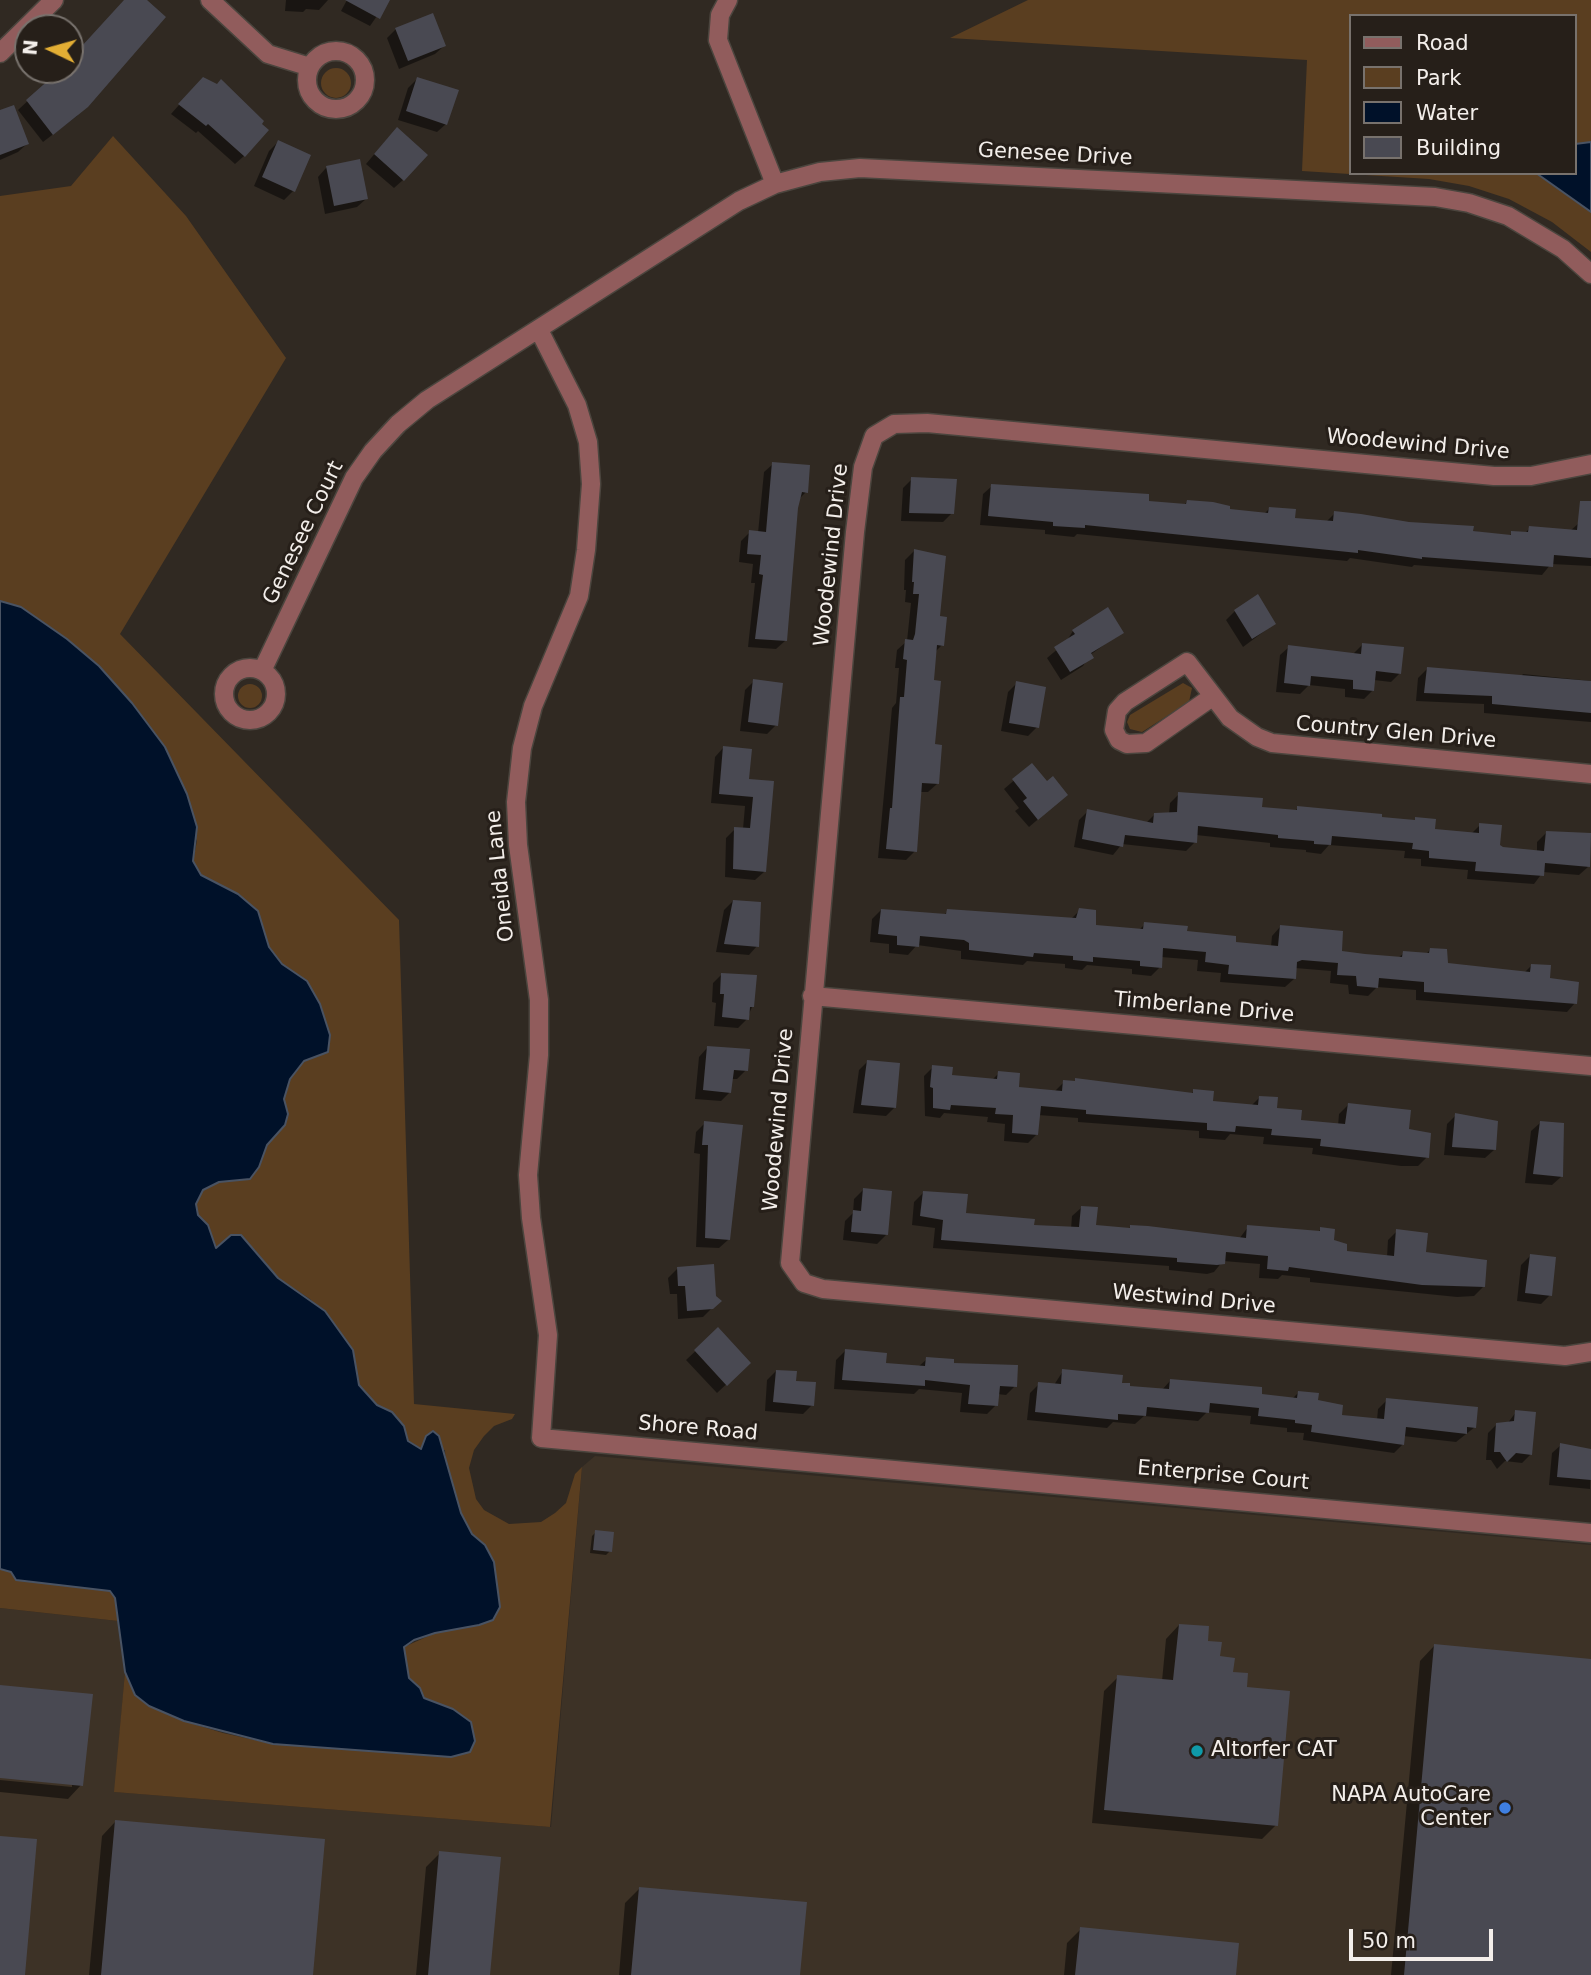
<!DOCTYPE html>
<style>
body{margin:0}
#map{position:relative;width:1591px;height:1975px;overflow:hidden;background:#302922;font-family:"DejaVu Sans",sans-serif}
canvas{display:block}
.legend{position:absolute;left:1349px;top:14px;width:228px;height:161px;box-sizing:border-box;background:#261f19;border:2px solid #78726d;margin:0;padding:9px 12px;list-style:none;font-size:21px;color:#f3eeea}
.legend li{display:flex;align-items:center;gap:14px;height:35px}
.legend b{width:35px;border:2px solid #78726d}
.north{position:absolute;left:14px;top:14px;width:70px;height:70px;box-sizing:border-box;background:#261f19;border:2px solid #78726d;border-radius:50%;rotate:275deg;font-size:19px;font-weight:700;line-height:28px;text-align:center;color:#f3eeea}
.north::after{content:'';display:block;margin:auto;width:24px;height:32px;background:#e3ae34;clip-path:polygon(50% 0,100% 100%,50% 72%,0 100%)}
.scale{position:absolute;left:1349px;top:1929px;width:144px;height:32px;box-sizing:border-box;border:4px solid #f3eeea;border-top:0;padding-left:9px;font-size:21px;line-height:24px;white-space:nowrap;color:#f3eeea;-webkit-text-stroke:5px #261f19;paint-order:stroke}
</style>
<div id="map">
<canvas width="1591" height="1975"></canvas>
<ul class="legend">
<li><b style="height:9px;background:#915c5c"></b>Road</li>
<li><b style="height:19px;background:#5a3e20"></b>Park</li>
<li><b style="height:19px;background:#001129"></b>Water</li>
<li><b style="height:19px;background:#494952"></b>Building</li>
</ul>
<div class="north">N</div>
<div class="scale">50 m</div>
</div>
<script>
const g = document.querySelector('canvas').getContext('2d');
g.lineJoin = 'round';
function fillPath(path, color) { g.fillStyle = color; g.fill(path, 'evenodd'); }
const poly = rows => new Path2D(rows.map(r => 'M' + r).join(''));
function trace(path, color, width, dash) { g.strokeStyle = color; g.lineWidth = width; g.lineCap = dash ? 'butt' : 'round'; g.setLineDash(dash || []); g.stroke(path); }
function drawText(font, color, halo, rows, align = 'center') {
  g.font = font + ' "DejaVu Sans",sans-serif'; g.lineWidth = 6; g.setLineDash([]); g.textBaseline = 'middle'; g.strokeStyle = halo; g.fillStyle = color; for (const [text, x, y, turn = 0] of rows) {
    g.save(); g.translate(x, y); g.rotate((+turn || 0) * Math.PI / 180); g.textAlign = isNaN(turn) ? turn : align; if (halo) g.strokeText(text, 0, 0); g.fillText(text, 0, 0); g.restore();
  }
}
const built = poly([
 [595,1456,1591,1545,1591,1975,0,1975,0,1608,118,1621,125,1672,115,1792,551,1827,582,1467]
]);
const green = poly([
 [1028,0,1591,0,1591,252,1552,222,1509,199,1469,186,1429,179,1302,171,1307,60,950,38],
 [1351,16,1575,16,1575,173,1351,173],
 '321 83a15 15 0 1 1 30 0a15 15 0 1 1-30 0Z',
 [113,136,186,216,286,358,120,634,399,920,414,1404,515,1414,512,1419,494,1426,484,1436,474,1450,469,1468,476,1499,484,1510,509,1524,541,1522,555,1513,566,1503,575,1474,582,1467,550,1827,114,1792,125,1672,135,1695,184,1721,223,1733,273,1744,397,1752,453,1709,424,1698,420,1688,409,1678,404,1647,435,1633,479,1625,485,1545,472,1534,461,1513,446,1466,445,1450,421,1449,408,1440,404,1426,392,1412,377,1405,359,1385,353,1350,310,1299,278,1278,255,1250,231,1235,217,1249,208,1225,198,1216,196,1204,203,1190,219,1182,250,1179,259,1167,267,1145,285,1125,288,1114,284,1099,290,1079,304,1061,307,981,282,964,269,947,258,911,238,894,201,875,193,861,197,841,132,703,99,666,67,639,21,607,0,601,0,196,71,186],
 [1183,683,1192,688,1189,702,1142,732,1130,729,1127,722,1130,715],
 '238 696a12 12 0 1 1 24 0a12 12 0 1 1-24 0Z',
 [0,1569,110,1591,115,1598,118,1621,0,1608]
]);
const water = poly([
 [1591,142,1591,212,1536,173,1575,173,1575,144,1591,142],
 [0,601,21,607,67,639,99,666,132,703,165,747,187,794,197,827,193,861,201,875,238,894,258,911,269,947,282,964,307,981,320,1004,330,1035,328,1052,304,1061,290,1079,284,1099,288,1114,285,1125,267,1145,259,1167,250,1179,219,1182,203,1190,196,1204,198,1215,208,1225,216,1248,231,1235,241,1235,278,1278,325,1311,353,1350,359,1385,377,1405,392,1412,404,1426,408,1441,421,1449,426,1436,433,1431,439,1436,461,1513,472,1534,485,1545,494,1562,500,1607,493,1620,479,1625,435,1633,414,1640,404,1647,409,1678,420,1688,424,1698,453,1709,471,1722,475,1741,470,1752,451,1757,273,1744,184,1721,149,1706,135,1695,125,1672,115,1598,110,1591,16,1580,11,1572,0,1569,0,601]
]);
const shadow = poly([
 [125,0,145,0,77,116,43,142,18,110,61,70,70,70,70,61],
 [286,0,328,0,319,10,306,9,303,12,285,11],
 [347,0,388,0,370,26,341,11],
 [396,29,444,46,435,54,399,69,387,38],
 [417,79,446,124,437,132,398,120,408,88],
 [194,88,259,124,244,156,235,164,198,131,196,133,171,114],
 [0,112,27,144,18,152,0,160],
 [388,138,403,180,394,188,366,164],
 [278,142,293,191,284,200,254,186,269,151],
 [359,161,366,199,357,207,325,214,318,177,326,168],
 [773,464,806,492,798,500,785,641,776,649,748,647,755,583,751,583,753,564,739,562,741,541,750,532,758,533,764,472],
 [912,479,952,513,943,522,901,521,903,488],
 [992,486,1183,506,1187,502,1228,511,1264,514,1269,509,1293,519,1326,522,1335,513,1509,536,1512,533,1524,534,1530,528,1570,531,1579,523,1591,523,1591,566,1551,564,1542,575,1414,565,1412,567,1350,558,1347,561,1077,534,1074,537,1045,534,1045,530,980,525,983,494],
 [914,551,938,618,942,645,934,653,932,682,937,784,928,792,920,792,915,851,906,860,878,858,892,708,896,703,899,668,895,668,897,650,907,641,911,603,905,602,906,590,904,590,905,560],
 [1235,611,1274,624,1243,647,1226,620],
 [1073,631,1122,632,1090,655,1083,666,1061,680,1047,658,1066,642],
 [1362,645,1400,673,1391,682,1374,680,1373,690,1364,699,1345,697,1345,689,1309,685,1300,694,1276,692,1280,655,1289,647,1353,654],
 [1427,669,1520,678,1523,674,1591,681,1591,722,1484,713,1484,704,1416,701,1418,678],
 [754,681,776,725,767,734,740,731,745,690],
 [1017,683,1037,727,1028,736,1001,731,1008,692],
 [723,748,747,780,772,783,764,872,755,880,725,877,726,838,735,829,743,829,745,806,711,803,715,757],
 [1032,765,1057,803,1029,827,1015,811,1019,808,1004,789],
 [1179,794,1260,809,1295,811,1298,808,1413,822,1416,819,1433,830,1471,834,1480,825,1502,848,1537,852,1537,842,1546,833,1588,867,1579,875,1543,872,1534,884,1467,879,1468,870,1421,866,1421,859,1404,858,1405,851,1329,845,1321,854,1306,852,1306,850,1270,847,1270,843,1196,835,1195,842,1186,851,1122,844,1113,855,1074,847,1079,820,1088,811,1146,823,1155,814,1169,814,1170,803],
 [733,901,757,946,749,955,716,952,724,910],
 [881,910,943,916,948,911,1071,919,1080,910,1095,926,1138,931,1145,924,1234,944,1271,947,1272,936,1280,927,1340,952,1398,958,1404,953,1425,955,1430,950,1446,965,1524,973,1532,965,1575,1003,1567,1012,1416,1000,1416,990,1377,987,1368,996,1349,994,1348,985,1330,983,1331,971,1295,968,1294,979,1285,987,1220,982,1221,973,1197,971,1198,960,1161,957,1160,967,1151,976,1132,974,1132,969,1087,965,1082,970,1065,968,1065,964,1027,961,1023,965,961,959,961,951,917,945,908,955,889,953,889,944,870,942,872,919],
 [722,974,752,1007,747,1019,738,1028,714,1026,716,1003,712,1002,713,983],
 [707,1048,746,1070,737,1079,731,1079,730,1092,721,1101,695,1099,699,1057],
 [868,1061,895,1107,886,1116,853,1113,859,1070],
 [933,1067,950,1076,992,1080,999,1073,1017,1089,1055,1091,1064,1082,1191,1094,1194,1091,1211,1103,1251,1106,1259,1098,1300,1122,1338,1126,1339,1114,1348,1105,1407,1130,1427,1157,1418,1166,1401,1166,1312,1154,1313,1148,1263,1144,1264,1137,1230,1134,1225,1140,1199,1138,1199,1131,1078,1122,1078,1118,1038,1115,1037,1134,1028,1143,1004,1141,1005,1124,987,1122,988,1117,944,1113,940,1118,925,1116,924,1076],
 [1456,1115,1494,1150,1485,1158,1444,1155,1447,1124],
 [705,1123,728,1240,719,1248,696,1247,700,1154,694,1153,696,1132],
 [1540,1123,1561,1177,1552,1185,1525,1183,1531,1131],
 [863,1190,886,1235,877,1244,843,1240,845,1221,853,1213,854,1199],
 [923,1193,964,1214,1032,1227,1071,1229,1072,1216,1081,1208,1094,1227,1128,1230,1131,1226,1239,1239,1248,1227,1317,1233,1321,1229,1345,1252,1387,1257,1388,1240,1397,1231,1424,1254,1483,1287,1474,1296,1457,1297,1310,1282,1310,1278,1282,1275,1278,1279,1259,1278,1260,1264,1223,1261,1214,1272,1207,1274,1169,1270,1169,1266,933,1248,935,1228,912,1225,914,1202],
 [1530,1256,1550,1295,1541,1304,1517,1301,1521,1265],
 [677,1269,719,1301,703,1317,678,1319,677,1294,670,1294,668,1278],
 [718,1330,749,1363,717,1393,686,1360],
 [845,1351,884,1364,918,1367,927,1359,1015,1386,1006,1395,997,1394,996,1405,987,1414,960,1412,962,1393,919,1389,914,1394,834,1389,836,1360],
 [776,1371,794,1382,812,1405,803,1414,765,1411,767,1380],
 [1063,1371,1128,1388,1161,1391,1170,1381,1292,1399,1298,1393,1340,1417,1377,1420,1378,1409,1387,1400,1475,1427,1456,1442,1403,1436,1403,1444,1394,1453,1303,1440,1304,1433,1287,1432,1287,1428,1250,1424,1251,1416,1207,1412,1198,1421,1144,1416,1135,1424,1113,1422,1107,1428,1027,1420,1030,1393,1039,1384,1054,1385],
 [1516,1412,1531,1454,1522,1463,1505,1461,1497,1469,1491,1460,1486,1460,1488,1433,1497,1424,1507,1424],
 [1561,1445,1591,1450,1590,1489,1549,1485,1552,1453],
 [596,1532,610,1551,606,1555,590,1553,592,1536],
 [1179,1625,1206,1642,1245,1689,1276,1825,1262,1839,1092,1823,1104,1691,1118,1677,1162,1681,1166,1639],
 [1434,1646,1591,1660,1591,1975,1391,1975,1420,1661],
 [0,1687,81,1785,68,1799,0,1792,0,1780,72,1787,72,1783,0,1776],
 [115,1822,311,1975,89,1975,102,1836],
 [440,1853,488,1975,416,1975,426,1867],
 [639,1889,798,1975,619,1975,625,1903],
 [1081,1929,1235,1975,1064,1975,1067,1943]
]);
const building = poly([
 [124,0,147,0,166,17,88,107,53,135,26,100,60,70,70,70,70,59],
 [345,0,390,0,380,19],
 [433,13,446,46,408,61,395,28],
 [203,77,217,84,221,79,264,121,262,124,269,130,245,157,208,124,206,126,178,104],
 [417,77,459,90,447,125,406,111],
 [14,105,29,144,0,155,0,110],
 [397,127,428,155,404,181,374,154],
 [278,140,311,155,295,192,262,177],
 [360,159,368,199,334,206,326,166],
 [772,462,810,465,808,493,802,492,798,508,787,641,755,639,763,575,759,574,761,555,747,554,749,530,766,532],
 [911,477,957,479,954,514,909,513],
 [991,484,1149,494,1149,501,1186,504,1187,500,1213,502,1230,506,1230,509,1268,513,1269,507,1296,509,1295,518,1333,521,1334,511,1361,514,1409,522,1474,526,1473,531,1511,535,1511,531,1528,532,1529,526,1577,530,1580,501,1591,501,1591,558,1554,555,1553,567,1422,557,1422,559,1358,550,1358,553,1085,525,1085,528,1053,526,1053,522,988,516],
 [914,549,946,556,940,616,947,617,944,646,937,645,934,680,941,681,935,744,942,745,939,784,922,783,917,852,886,849,890,808,892,808,900,697,904,697,907,660,903,659,905,639,913,640,915,634,919,594,913,594,914,582,912,582],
 [1258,594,1276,624,1252,639,1234,610],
 [1108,607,1124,633,1091,653,1094,658,1070,672,1054,647,1075,634,1072,630],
 [1362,643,1404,647,1401,674,1376,671,1374,691,1353,689,1353,680,1311,676,1310,686,1284,683,1288,645,1361,654],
 [1427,667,1591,681,1591,713,1492,704,1492,696,1424,693],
 [753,679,783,683,778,726,748,722],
 [1016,681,1046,687,1039,728,1009,723],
 [723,746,752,749,749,779,774,781,766,872,733,869,734,827,750,828,753,797,719,794],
 [1032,763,1047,781,1053,776,1068,795,1038,820,1023,801,1027,798,1012,779],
 [1178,792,1263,798,1262,807,1297,810,1297,806,1382,814,1382,817,1415,820,1415,817,1436,819,1435,829,1479,833,1479,823,1502,825,1500,845,1503,847,1544,851,1546,831,1591,833,1590,867,1545,863,1544,876,1475,871,1476,862,1429,858,1429,851,1412,849,1413,843,1332,836,1331,845,1314,844,1314,841,1278,838,1278,835,1198,826,1197,843,1125,835,1123,847,1082,839,1087,809,1153,823,1154,813,1177,812],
 [733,900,761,902,759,947,724,944],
 [1079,908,1096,910,1096,925,1143,929,1144,922,1188,926,1187,931,1236,936,1236,942,1278,946,1280,925,1343,931,1342,951,1365,954,1402,957,1403,951,1429,953,1430,948,1447,949,1448,963,1530,972,1531,964,1551,965,1550,978,1579,982,1577,1004,1424,992,1424,982,1379,978,1378,988,1357,986,1356,976,1337,975,1338,963,1302,960,1297,962,1296,979,1228,974,1229,965,1205,962,1206,952,1163,948,1162,968,1140,966,1140,961,1093,957,1093,962,1073,960,1073,956,1034,953,1033,957,969,950,969,943,964,940,920,936,919,947,897,945,897,936,878,934,881,909,946,914,947,909,1076,918],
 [721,973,757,975,754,1007,750,1007,749,1020,722,1017,724,994,720,994],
 [707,1046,750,1049,748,1071,734,1070,731,1093,703,1090],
 [867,1060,900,1063,896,1108,861,1105],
 [932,1065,953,1067,952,1075,997,1079,998,1071,1020,1073,1019,1087,1062,1091,1063,1080,1075,1081,1075,1078,1193,1093,1193,1089,1214,1091,1213,1101,1258,1105,1259,1096,1278,1097,1277,1108,1302,1110,1301,1120,1345,1124,1348,1103,1411,1110,1409,1129,1431,1133,1429,1158,1320,1146,1321,1139,1271,1135,1272,1129,1236,1126,1235,1132,1207,1130,1207,1123,1086,1114,1086,1110,1041,1106,1038,1135,1012,1133,1013,1115,995,1114,996,1108,951,1105,950,1110,933,1108,933,1088,930,1087],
 [1455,1113,1498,1121,1496,1150,1452,1147],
 [704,1121,743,1125,730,1240,705,1238,708,1145,702,1145],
 [1540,1121,1564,1123,1563,1177,1533,1174],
 [863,1188,892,1191,888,1235,851,1232,853,1210,861,1211],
 [923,1191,968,1194,966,1213,1035,1219,1034,1225,1079,1227,1081,1206,1098,1207,1096,1225,1130,1228,1130,1225,1148,1226,1246,1238,1247,1225,1320,1231,1320,1227,1335,1229,1334,1240,1347,1244,1347,1251,1394,1256,1396,1229,1428,1233,1426,1252,1487,1260,1485,1287,1422,1285,1289,1267,1288,1271,1267,1269,1268,1256,1226,1252,1225,1264,1217,1265,1177,1262,1177,1258,941,1240,943,1220,920,1216],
 [1530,1254,1556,1257,1552,1296,1525,1293],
 [714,1264,716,1296,722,1301,713,1309,687,1311,685,1286,678,1286,677,1267],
 [718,1327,751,1363,727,1386,694,1350],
 [845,1349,887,1353,886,1363,925,1366,926,1357,954,1359,954,1363,1018,1365,1017,1387,1000,1386,998,1406,968,1404,970,1385,925,1380,925,1386,842,1380],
 [1062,1369,1123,1375,1122,1383,1130,1383,1130,1386,1169,1389,1170,1379,1262,1387,1262,1394,1297,1398,1298,1391,1319,1393,1318,1400,1343,1405,1342,1415,1384,1419,1386,1398,1478,1407,1476,1428,1467,1427,1467,1434,1406,1427,1404,1445,1311,1432,1312,1425,1295,1423,1295,1420,1258,1416,1259,1408,1210,1403,1209,1413,1147,1407,1146,1416,1118,1414,1118,1420,1035,1412,1038,1382,1061,1384],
 [776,1370,797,1371,796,1381,816,1382,814,1406,773,1402],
 [1515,1410,1536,1412,1532,1455,1516,1453,1507,1462,1500,1452,1494,1452,1496,1423,1514,1421],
 [1560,1443,1591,1449,1591,1480,1557,1477],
 [595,1530,614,1532,612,1552,593,1550],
 [1179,1624,1209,1626,1208,1641,1222,1642,1220,1656,1235,1658,1233,1672,1248,1673,1247,1687,1290,1691,1278,1826,1104,1810,1117,1675,1173,1680],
 [1434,1644,1591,1659,1591,1975,1404,1975],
 [0,1685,93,1694,83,1786,0,1778],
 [115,1820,325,1839,313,1975,101,1975],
 [0,1836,37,1839,25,1975,0,1975],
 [439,1851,501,1857,490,1975,428,1975],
 [639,1887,807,1902,800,1975,631,1975],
 [1080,1927,1239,1943,1236,1975,1075,1975]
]);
const street = poly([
 [210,0,268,54,310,67],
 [728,0,720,15,718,40,775,184],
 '307 80a29 29 0 1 1 58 0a29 29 0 1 1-58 0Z',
 [0,53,54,0],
 [539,330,577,405,588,442,591,484,586,550,579,596,533,706,522,748,516,802,518,845,539,1000,539,1055,528,1175,531,1218,548,1335,541,1438,1591,1533],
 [1591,464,1531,476,1494,476,927,423,894,424,874,436,863,467,855,532,790,1263,804,1283,823,1289,1565,1356,1591,1352],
 '224 694a26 26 0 1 1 52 0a26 26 0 1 1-52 0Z',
 [262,671,354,478,373,451,398,424,427,400,739,201,775,184,820,172,860,168,1435,197,1469,203,1508,216,1563,249,1591,274],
 [1212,697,1146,743,1127,744,1119,740,1114,730,1117,711,1125,702,1187,662,1230,718,1257,737,1272,743,1591,774],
 [812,996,1591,1066]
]);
const markers = [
 [1197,1751,7,"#0f9aa8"],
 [1505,1808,7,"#3f7fe0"]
];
const streetNames = [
 ["Genesee Drive",1055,155,3],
 ["Woodewind Drive",1418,445,5],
 ["Genesee Court",304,533,-64],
 ["Woodewind Drive",832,555,-84],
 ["Country Glen Drive",1396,733,5],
 ["Oneida Lane",501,876,-96],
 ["Timberlane Drive",1204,1008,5],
 ["Woodewind Drive",779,1120,-85],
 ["Westwind Drive",1194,1300,5],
 ["Shore Road",698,1429,5],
 ["Enterprise Court",1223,1476,5]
];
const poiNames = [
 ["Altorfer CAT",1211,1751],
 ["NAPA AutoCare",1491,1796,"right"],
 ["Center",1491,1820,"right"]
];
fillPath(built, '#3d3226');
fillPath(green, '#5a3e20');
fillPath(water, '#001129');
trace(water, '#495363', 2);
fillPath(shadow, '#0007');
fillPath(building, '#494952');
trace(street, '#4b453e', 21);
trace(street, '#915c5c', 18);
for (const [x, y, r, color] of markers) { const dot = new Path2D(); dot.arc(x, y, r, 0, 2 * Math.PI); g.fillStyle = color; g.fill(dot); trace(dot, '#261f19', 2.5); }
drawText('21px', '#f3eeea', '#261f19', streetNames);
drawText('21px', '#f3eeea', '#261f19', poiNames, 'left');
</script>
